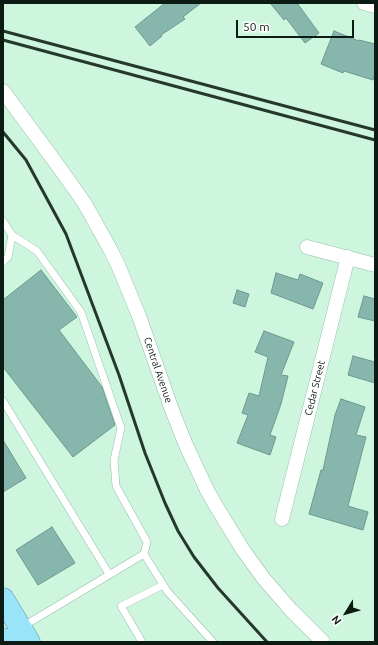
<!DOCTYPE html>
<style>
body{margin:0}
#map{position:relative;width:378px;height:645px;overflow:hidden;background:#cef6df;font-family:Ubuntu,sans-serif}
canvas{display:block}
.frame{position:absolute;inset:0;border:4px solid #0c1b13;pointer-events:none}
.north{position:absolute;left:326px;top:593px;width:40px;height:40px;-webkit-text-stroke:3px #fff;paint-order:stroke;rotate:233deg;font-size:11px;font-weight:700;line-height:16px;text-align:center;color:#0c1b13}
.north::after{content:'';display:block;margin:auto;width:14px;height:18px;background:#0c1b13;clip-path:polygon(50% 0,100% 100%,50% 72%,0 100%)}
.scale{position:absolute;left:236px;top:20px;width:118px;height:18px;box-sizing:border-box;border:2px solid #0c1b13;border-top:0;padding-left:5px;font-size:12px;line-height:14px;white-space:nowrap;color:#0c1b13;-webkit-text-stroke:3px #fff;paint-order:stroke}
</style>
<div id="map">
<canvas width="378" height="645"></canvas>
<div class="frame"></div>
<div class="north">N</div>
<div class="scale">50 m</div>
</div>
<script>
const g = document.querySelector('canvas').getContext('2d');
g.lineJoin = 'round';
function fillPath(path, color) { g.fillStyle = color; g.fill(path, 'evenodd'); }
const poly = rows => new Path2D(rows.map(r => 'M' + r).join(''));
function trace(path, color, width, dash) { g.strokeStyle = color; g.lineWidth = width; g.lineCap = dash ? 'butt' : 'round'; g.setLineDash(dash || []); g.stroke(path); }
function drawText(font, color, halo, rows, align = 'center') {
  g.font = font + ' Ubuntu,sans-serif'; g.lineWidth = 4; g.setLineDash([]); g.textBaseline = 'middle'; g.strokeStyle = halo; g.fillStyle = color; for (const [text, x, y, turn = 0] of rows) {
    g.save(); g.translate(x, y); g.rotate((+turn || 0) * Math.PI / 180); g.textAlign = isNaN(turn) ? turn : align; if (halo) g.strokeText(text, 0, 0); g.fillText(text, 0, 0); g.restore();
  }
}
const building = poly([
 [165,3,201,3,183,17,185,19,161,35,162,36,150,46,135,27,165,3],
 [270,3,297,3,319,33,305,43,286,18,284,20,270,3],
 [334,31,359,41,359,40,375,44,375,72,373,80,344,71,343,73,321,64,334,31],
 [41,270,77,317,59,330,102,387,115,425,73,457,3,367,3,300,41,270],
 [276,273,298,280,300,274,323,283,313,309,271,293,276,273],
 [237,290,249,294,245,307,233,303,237,290],
 [364,296,375,299,375,321,358,317,364,296],
 [264,331,294,342,281,375,288,376,281,404,270,435,276,437,270,455,237,443,248,415,242,413,249,393,259,396,268,357,255,352,264,331],
 [353,356,375,362,375,383,348,375,353,356],
 [341,399,365,407,356,435,366,437,348,506,368,512,363,530,309,514,321,470,323,470,335,415,341,399],
 [3,440,26,478,3,492,3,440],
 [52,527,75,563,38,585,16,550,52,527]
]);
const service = poly([
 [3,221,12,235,8,257,3,262],
 [12,235,37,251,81,312,121,428,114,460,116,486,147,542,144,554,22,627],
 [3,401,109,574],
 [144,554,167,591,213,642],
 [142,642,121,606,163,585]
]);
const minor = poly([
 [364,3,375,6],
 [3,91,56,163,76,191,85,204,110,249,118,265,139,316,172,410,185,443,207,490,216,506,243,550,264,579,291,610,323,642],
 [307,247,375,265],
 [282,519,348,257]
]);
const trunk = poly([
 [3,599,29,642],
 [3,639,5,642]
]);
const rail = poly([
 [3,31,375,130],
 [3,40,375,140],
 [3,132,26,160,66,234,119,375,145,453,165,503,178,531,194,557,218,588,267,642]
]);
const streetNames = [
 ["Central Avenue",158,370,71],
 ["Cedar Street",315,388,-76]
];
fillPath(building, '#87b7ac');
trace(building, '#6b998f', 1);
trace(service, '#97bea8', 8);
trace(minor, '#97bea8', 15);
trace(trunk, '#5899a8', 23);
trace(service, '#fff', 7);
trace(minor, '#fff', 14);
trace(trunk, '#9ae4fa', 22);
trace(rail, '#26382e', 3);
drawText('10px', '#0c1b13', '#fff', streetNames);
</script>
